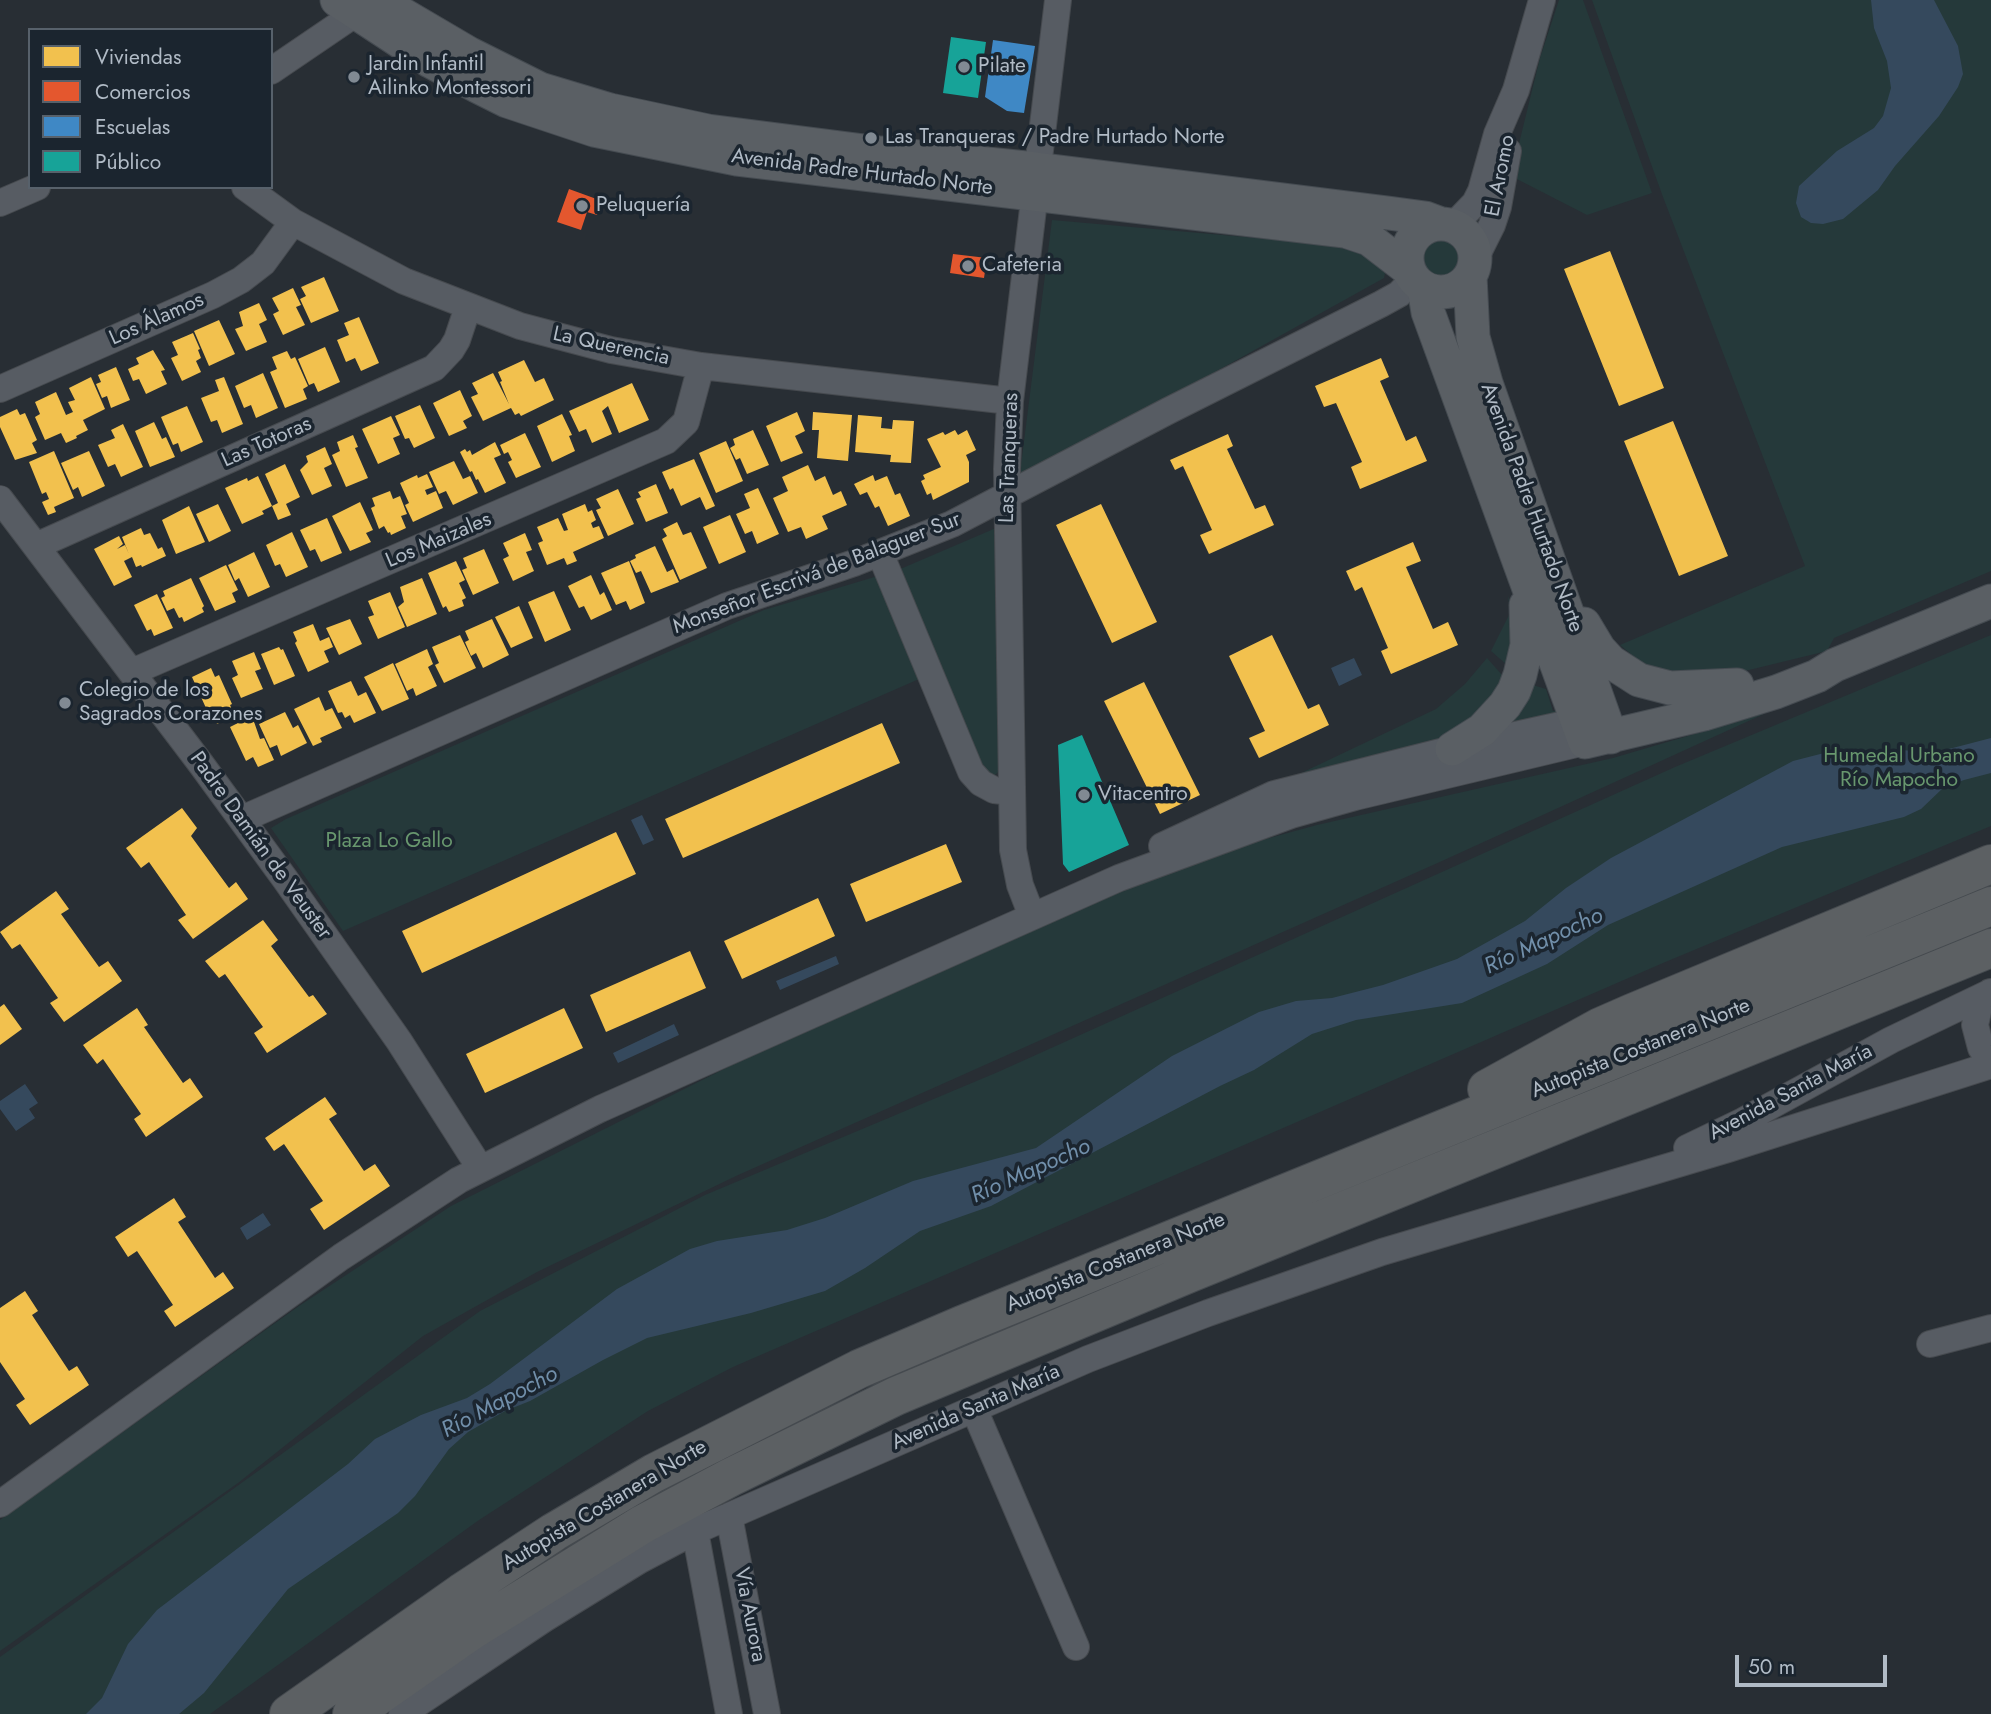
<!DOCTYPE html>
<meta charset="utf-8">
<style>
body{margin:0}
#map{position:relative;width:1991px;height:1714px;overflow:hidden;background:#282e34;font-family:Jost,sans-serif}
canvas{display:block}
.legend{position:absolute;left:28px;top:28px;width:245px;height:161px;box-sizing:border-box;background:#1b252f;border:2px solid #57616b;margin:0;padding:9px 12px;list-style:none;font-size:21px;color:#b1bbc6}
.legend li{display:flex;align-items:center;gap:14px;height:35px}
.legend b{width:35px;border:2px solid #57616b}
.scale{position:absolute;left:1735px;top:1655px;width:152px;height:32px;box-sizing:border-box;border:4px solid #b1bbc6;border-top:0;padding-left:9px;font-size:21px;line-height:24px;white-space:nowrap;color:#b1bbc6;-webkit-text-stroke:5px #1b252f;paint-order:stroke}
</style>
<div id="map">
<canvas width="1991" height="1714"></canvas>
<ul class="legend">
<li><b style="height:19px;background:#f2c14e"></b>Viviendas</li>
<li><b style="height:19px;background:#e4572e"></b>Comercios</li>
<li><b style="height:19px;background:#3f88c5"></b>Escuelas</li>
<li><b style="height:19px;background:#17a398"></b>Público</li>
</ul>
<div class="scale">50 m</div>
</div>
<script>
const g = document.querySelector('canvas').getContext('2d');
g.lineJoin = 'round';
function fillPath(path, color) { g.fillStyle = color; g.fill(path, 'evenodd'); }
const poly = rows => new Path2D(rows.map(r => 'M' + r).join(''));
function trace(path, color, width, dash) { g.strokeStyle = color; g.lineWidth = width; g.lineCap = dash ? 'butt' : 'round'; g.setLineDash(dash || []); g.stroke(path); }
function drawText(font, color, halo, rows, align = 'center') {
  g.font = font + ' Jost,sans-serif'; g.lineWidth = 7; g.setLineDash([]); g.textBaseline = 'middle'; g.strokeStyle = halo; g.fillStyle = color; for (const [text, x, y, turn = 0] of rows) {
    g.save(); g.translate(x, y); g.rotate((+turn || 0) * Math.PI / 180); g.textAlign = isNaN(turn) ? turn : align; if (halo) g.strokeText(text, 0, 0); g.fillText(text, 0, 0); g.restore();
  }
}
const green = poly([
 [1559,0,1583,0,1652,193,1587,215,1511,176,1540,58],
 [1592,0,1991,0,1991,571,1834,638,1827,651,1745,671,1679,675,1650,670,1620,645,1805,566,1663,197],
 [1052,220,1347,246,1386,269,1384,278,1019,481],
 '1419 257a22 22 0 1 1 44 0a22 22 0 1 1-44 0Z',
 [996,528,1000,770,995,775,989,774,982,769,942,669,343,931,271,828,286,819,764,610,898,570],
 [1508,596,1513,608,1517,637,1507,665,1491,651,1510,613],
 [1991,635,1991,826,1663,963,733,1367,648,1411,479,1520,210,1714,0,1714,0,1657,480,1311,705,1195,998,1072,1675,767],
 [1487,658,1502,675,1511,677,1463,738,1257,794,1436,709,1465,684],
 [1526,683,1546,689,1553,711,1559,710,1561,719,1496,737],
 [1766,713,1442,861,736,1176,537,1272,423,1336,238,1483,0,1651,0,1520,299,1306,451,1206,758,1052,1122,891,1211,854,1317,825,1613,758]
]);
const water = poly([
 [1871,0,1934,0,1958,46,1963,74,1958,87,1939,116,1895,166,1878,190,1843,219,1823,224,1811,223,1801,217,1796,203,1799,186,1837,151,1874,128,1883,116,1891,88,1887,61,1874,28],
 [1354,658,1362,675,1339,686,1331,668],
 [1991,738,1991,773,1964,780,1943,788,1921,809,1904,817,1782,847,1608,925,1547,964,1462,1003,1356,1020,1312,1034,1254,1070,1220,1086,991,1206,920,1231,865,1268,825,1291,751,1313,647,1338,603,1360,530,1401,505,1411,468,1432,449,1449,415,1496,398,1513,288,1589,204,1693,179,1714,86,1714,102,1698,128,1644,157,1610,348,1464,375,1439,421,1415,467,1398,490,1384,617,1289,690,1249,717,1241,787,1230,825,1218,913,1181,1036,1148,1172,1056,1259,1012,1296,1001,1332,998,1383,985,1457,959,1525,921,1566,888,1611,858,1793,761,1828,752,1902,750,1924,752,1945,750],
 [642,815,654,840,643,845,631,820],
 [836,956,839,964,780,990,776,981],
 [674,1024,679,1035,618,1063,613,1053],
 [25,1084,38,1103,29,1109,35,1118,16,1131,0,1109,0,1101],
 [263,1213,271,1225,247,1240,240,1228]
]);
const homes = poly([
 [1610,251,1664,388,1619,406,1564,269],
 [324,277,339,311,311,323,300,299,306,296,301,287],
 [293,288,301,305,296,307,305,325,283,335,273,314,279,311,272,298],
 [259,303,267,320,259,324,267,342,246,351,235,329,243,326,239,312],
 [359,317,379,363,361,371,355,358,346,362,337,340,349,335,344,323],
 [219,320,235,354,209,366,194,331],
 [193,333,200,349,198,350,201,358,196,361,201,372,182,381,171,358,178,355,172,342],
 [325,347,340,382,318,392,314,383,309,385,298,359],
 [153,350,165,370,161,371,167,384,146,394,139,379,133,381,128,369,139,364,136,358],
 [287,351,291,359,295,357,308,386,303,389,307,399,285,408,270,372,277,369,272,357],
 [1381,358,1389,377,1380,381,1406,441,1416,436,1427,461,1360,489,1351,467,1362,462,1336,403,1324,407,1315,386],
 [524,360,535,382,544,378,554,400,521,416,519,413,515,415,511,408,483,421,471,397,478,394,472,383,493,373,509,404,500,382,502,381,498,372],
 [116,367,130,400,111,408,107,396,102,398,96,384,101,382,98,375],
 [263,373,278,408,256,418,251,405,244,408,235,386],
 [91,377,105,409,83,420,88,430,76,436,77,438,66,443,61,433,45,440,35,417,40,414,35,402,56,392,66,415,73,412,68,402,75,400,69,388],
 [224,377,243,424,222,433,217,420,211,422,201,398,219,391,215,380],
 [632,383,649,420,619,433,608,406,602,411,612,434,592,443,586,429,579,432,569,411],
 [460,390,472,416,463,421,467,428,449,436,433,403],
 [420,405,435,438,414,448,409,438,405,439,395,416],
 [187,406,203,442,181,452,178,443,173,445,161,417],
 [17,409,20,415,25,413,37,440,32,443,37,453,15,460,0,427,0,417],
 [797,412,805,431,795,436,803,453,781,462,766,426],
 [813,412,852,415,848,461,817,458,819,430,812,430],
 [562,414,572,435,569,436,575,451,552,462,537,426],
 [858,415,882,417,881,428,892,429,893,420,914,421,911,463,890,462,891,455,855,452],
 [391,416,400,435,393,438,400,454,378,464,362,429],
 [1673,421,1728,556,1679,576,1624,441],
 [154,422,162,439,166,437,175,457,150,467,135,431],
 [123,424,143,467,121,477,115,464,108,467,98,445,115,438,111,430],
 [753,430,769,465,747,474,740,458,736,460,730,448,735,445,733,439],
 [955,430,958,435,967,430,976,450,966,455,969,462,969,482,933,500,931,493,927,495,921,481,925,479,923,475,941,467,927,439,943,432,945,435],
 [525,433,541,467,516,478,508,462,512,460,508,452,504,454,500,445],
 [1228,434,1233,446,1227,449,1255,509,1265,505,1274,525,1209,554,1200,535,1212,530,1183,466,1175,470,1170,460],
 [353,435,358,447,355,448,368,478,346,487,332,455,340,451,337,442],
 [726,441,743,481,716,493,699,453],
 [495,442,501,455,494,458,506,483,485,493,478,479,476,480,472,471,470,472,460,452,465,449,467,452,470,450,472,455],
 [325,447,332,464,324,468,332,486,312,495,300,470,308,462,306,456],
 [54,451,74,498,54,507,56,512,48,515,42,502,49,499,46,492,42,494,29,462],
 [89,451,105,486,82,497,78,487,73,490,61,463],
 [694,459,715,506,706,510,700,497,681,506,673,488,670,490,662,472],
 [454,461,463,479,470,476,478,493,453,505,446,491,439,494,429,472],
 [285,464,300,497,286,504,291,515,278,520,272,506,278,503,265,474],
 [808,465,815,481,825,476,833,495,841,491,847,505,822,516,828,529,806,539,801,527,788,532,773,498,788,491,782,477],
 [427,474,433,487,425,490,427,495,436,491,443,508,413,522,405,505,409,503,400,483,417,475,418,478],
 [873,475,875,481,887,476,895,495,900,493,910,516,888,526,879,506,875,508,867,492,860,495,854,484],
 [258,476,272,506,262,511,264,514,242,524,225,488,247,478,248,481],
 [656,484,668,513,646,522,636,499,641,497,638,492],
 [758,488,779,534,757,544,752,531,745,534,736,514,750,508,744,494],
 [618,489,634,524,608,536,596,510,601,508,596,499],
 [390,491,393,499,400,496,407,514,401,516,406,528,391,535,390,532,388,533,384,526,379,529,371,508,375,506,372,498],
 [360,502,373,530,366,533,371,542,350,551,332,516],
 [218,504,231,531,209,542,196,514],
 [585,504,588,512,592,510,596,520,591,523,593,528,599,526,604,538,573,552,577,561,567,565,564,558,547,565,538,543,543,541,537,527,558,518,564,531,568,530,562,514],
 [1101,504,1157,622,1112,643,1056,525],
 [189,506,205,542,176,554,162,520],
 [730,515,746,552,719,564,703,527],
 [327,518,342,553,321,562,315,549,310,551,300,530],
 [677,522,683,535,691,532,707,568,680,580,662,539,667,536,663,529],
 [141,528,144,535,150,533,158,549,162,547,166,556,142,567,141,565,136,567,132,557,124,561,132,577,114,586,94,549,119,536,123,544,117,549,125,545,129,554,122,537],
 [292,532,308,567,286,577,280,564,275,566,266,545],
 [525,533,532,550,526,552,534,571,513,581,503,559,509,556,503,543],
 [1413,542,1421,561,1406,567,1433,629,1448,622,1458,645,1391,674,1381,651,1388,648,1362,587,1355,591,1346,571],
 [655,546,667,572,673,569,679,582,651,593,641,571,636,573,630,561,636,558,635,555],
 [484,549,499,583,473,595,462,570,467,568,463,558],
 [254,552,270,587,248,597,239,578,235,581,228,565],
 [456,561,465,580,459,583,466,598,462,600,464,606,449,612,446,606,443,608,428,573],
 [629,561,645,603,630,610,626,601,616,605,601,573],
 [226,565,238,590,232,593,236,602,215,611,199,578],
 [591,575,600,595,604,592,612,610,591,620,584,606,579,608,568,586],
 [191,578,204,606,202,608,204,612,184,622,182,617,179,618,174,608,167,611,161,598,165,596,163,591],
 [422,578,437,614,407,627,398,607,404,602,400,587],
 [554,591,571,630,545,642,528,602],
 [390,592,405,627,378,639,368,617,374,615,368,601],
 [157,594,173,628,154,636,151,629,147,631,134,605],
 [519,606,533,638,511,648,495,617],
 [350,619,362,644,339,655,326,628],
 [492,619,509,655,483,668,476,653,471,656,465,642,469,640,465,631],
 [313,624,320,641,329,637,333,647,324,651,329,662,308,672,295,643,297,641,293,632],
 [460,635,476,668,444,683,435,665,439,663,432,647],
 [1272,635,1308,709,1319,704,1329,725,1259,758,1249,738,1265,731,1229,656],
 [279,647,281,650,283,649,295,676,274,685,261,654],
 [427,649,433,664,428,667,437,686,416,696,413,688,407,691,395,664],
 [254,652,261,669,255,671,263,689,241,698,232,678,238,675,232,661],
 [393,663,409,699,382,711,364,677],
 [211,668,215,677,219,675,232,704,230,705,235,716,217,724,214,716,210,717,192,677],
 [351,681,358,696,366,692,376,713,354,723,350,715,345,718,342,712,338,713,328,691],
 [1144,682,1200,795,1160,814,1104,701],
 [319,697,325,711,332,708,342,728,320,738,322,742,313,746,294,709],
 [285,712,293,728,298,725,307,743,281,756,277,745,270,748,259,724],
 [252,716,260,739,264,738,274,760,258,767,253,757,246,761,230,727],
 [882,723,900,763,683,858,665,819],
 [182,808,197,828,191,836,229,888,236,882,248,899,193,939,178,920,186,915,149,862,141,868,126,848],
 [616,832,636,874,422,973,402,931],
 [946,844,962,882,866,922,850,884],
 [56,891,69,909,61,914,99,967,108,961,122,981,64,1022,50,1003,58,998,20,944,12,949,0,932],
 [818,898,835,936,742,979,724,941],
 [263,920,278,940,271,946,309,997,313,995,327,1014,267,1053,254,1033,263,1027,225,974,219,978,205,961],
 [690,951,706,988,606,1032,590,995],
 [4,1004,22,1029,0,1045,0,1007],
 [137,1008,148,1025,144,1027,183,1083,190,1078,203,1097,146,1137,134,1119,141,1114,103,1059,97,1064,83,1045],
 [564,1008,583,1048,485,1093,466,1054],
 [325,1097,337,1114,329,1119,364,1171,375,1164,390,1186,324,1230,310,1209,323,1201,284,1144,274,1151,265,1138],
 [174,1198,186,1217,178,1222,215,1278,223,1272,234,1288,175,1327,164,1311,173,1305,137,1251,128,1257,115,1237],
 [25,1291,38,1311,32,1315,69,1371,77,1366,89,1385,30,1425,16,1405,25,1399,0,1362,0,1308]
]);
const shops = poly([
 [569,189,602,201,597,215,587,212,581,230,557,222],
 [953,254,987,258,984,278,950,273]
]);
const schools = poly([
 [993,40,1035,46,1024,113,1007,111,985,97]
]);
const public = poly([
 [951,37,986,42,978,98,943,93],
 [1082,735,1129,845,1069,872,1063,864,1058,745]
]);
const minor = poly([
 [271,71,371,3],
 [245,187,293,222,404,281,520,326,611,350,701,366,1010,401],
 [0,203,37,187],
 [1453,226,1475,203,1481,191,1497,134,1516,90,1542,0],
 [1475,259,1492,225,1498,207,1508,151],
 [0,389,213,295,241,280,263,263,293,222],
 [0,499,201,764,285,879,399,1041,480,1168],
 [36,546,434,368,451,350,457,340,468,307],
 [880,553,971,772,981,783,994,790,1012,792],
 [132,672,666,441,686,422,701,366],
 [242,819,727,606,854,563,952,524,1168,411,1381,304,1399,294,1414,279],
 [1162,846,1274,794,1452,749,1597,717],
 [1032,916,1020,885,1013,850,1007,469,1010,401,1058,0],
 [1990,992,1979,1007,1975,1025,1981,1048,1991,1058],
 [1687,1148,1743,1121,1891,1040,1991,992],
 [1930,1344,1991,1328],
 [974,1409,1076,1647],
 [0,1504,341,1257,459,1180,600,1109,1119,878,1291,815,1355,797,1585,742],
 [729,1516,767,1714],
 [695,1531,729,1714],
 [402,1714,544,1619,640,1560,695,1531,1088,1359,1208,1313,1382,1252,1728,1149,1991,1065]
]);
const major = poly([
 [337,0,430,61,477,86,507,101,594,130,737,159,1345,231,1369,239,1408,269],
 [378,0,470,54,540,89,610,110,708,131,880,153,1036,169,1388,213,1425,218,1441,224],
 '1407 258a34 34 0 1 1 68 0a34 34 0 1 1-68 0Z',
 [1470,276,1473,337,1486,383,1611,737],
 [1424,288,1428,312,1585,742,1704,714,1776,692,1817,676,1835,665,1991,601],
 [1584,624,1599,649,1611,662,1639,680,1670,688,1737,685],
 [1452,749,1482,730,1505,705,1514,691,1520,675,1527,645,1526,605]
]);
const highway = poly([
 [1487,1089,1600,1027,1632,1013,1991,864],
 [289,1714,461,1593,554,1532,654,1473,859,1369,962,1325,1991,906],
 [352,1714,474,1629,643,1524,731,1477,896,1396,1190,1273,1991,948]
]);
const markers = [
 [964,67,7,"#818a93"],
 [354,77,7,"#818a93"],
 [871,138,7,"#818a93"],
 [582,206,7,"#818a93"],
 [968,266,7,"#818a93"],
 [65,703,7,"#818a93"],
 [1084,795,7,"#818a93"]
];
const poiNames = [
 ["Jardin Infantil",368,65],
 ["Ailinko Montessori",368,89],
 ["Pilate",978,67],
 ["Las Tranqueras / Padre Hurtado Norte",885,138],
 ["Peluquería",596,206],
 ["Cafeteria",982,266],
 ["Colegio de los",79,691],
 ["Sagrados Corazones",79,715],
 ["Vitacentro",1098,795]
];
const streetNames = [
 ["Avenida Padre Hurtado Norte",862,173,7],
 ["El Aromo",1501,176,-79],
 ["Los Álamos",157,320,-24],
 ["La Querencia",611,347,12],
 ["Las Totoras",267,443,-24],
 ["Las Tranqueras",1010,458,-88],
 ["Avenida Padre Hurtado Norte",1531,508,70],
 ["Los Maizales",439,541,-23],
 ["Monseñor Escrivá de Balaguer Sur",817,574,-21],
 ["Padre Damián de Veuster",260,846,54],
 ["Autopista Costanera Norte",1641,1049,-22],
 ["Avenida Santa María",1791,1093,-28],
 ["Autopista Costanera Norte",1116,1263,-22],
 ["Avenida Santa María",976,1408,-24],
 ["Autopista Costanera Norte",605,1506,-31],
 ["Vía Aurora",749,1615,79]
];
const parkNames = [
 ["Humedal Urbano",1899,757],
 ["Río Mapocho",1899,781],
 ["Plaza Lo Gallo",389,842]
];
const waterNames = [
 ["Río Mapocho",1544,942,-25],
 ["Río Mapocho",1031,1172,-24],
 ["Río Mapocho",500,1403,-28]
];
fillPath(green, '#25393a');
fillPath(water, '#35495d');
fillPath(homes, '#f2c14e');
fillPath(shops, '#e4572e');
fillPath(schools, '#3f88c5');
fillPath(public, '#17a398');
trace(minor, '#464a4f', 28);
trace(major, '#454b51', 35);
trace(highway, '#454a4f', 40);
trace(minor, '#575c63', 26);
trace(major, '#5a5f64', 33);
trace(highway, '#5c6063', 38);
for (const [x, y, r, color] of markers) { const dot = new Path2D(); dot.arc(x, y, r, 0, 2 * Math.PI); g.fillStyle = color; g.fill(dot); trace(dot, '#1b252f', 2.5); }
drawText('21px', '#b1bbc6', '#1b252f', poiNames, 'left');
drawText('21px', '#b1bbc6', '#1b252f', streetNames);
drawText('21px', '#68976e', '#1b252f', parkNames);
drawText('italic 23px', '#718faa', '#1b252f', waterNames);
</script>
